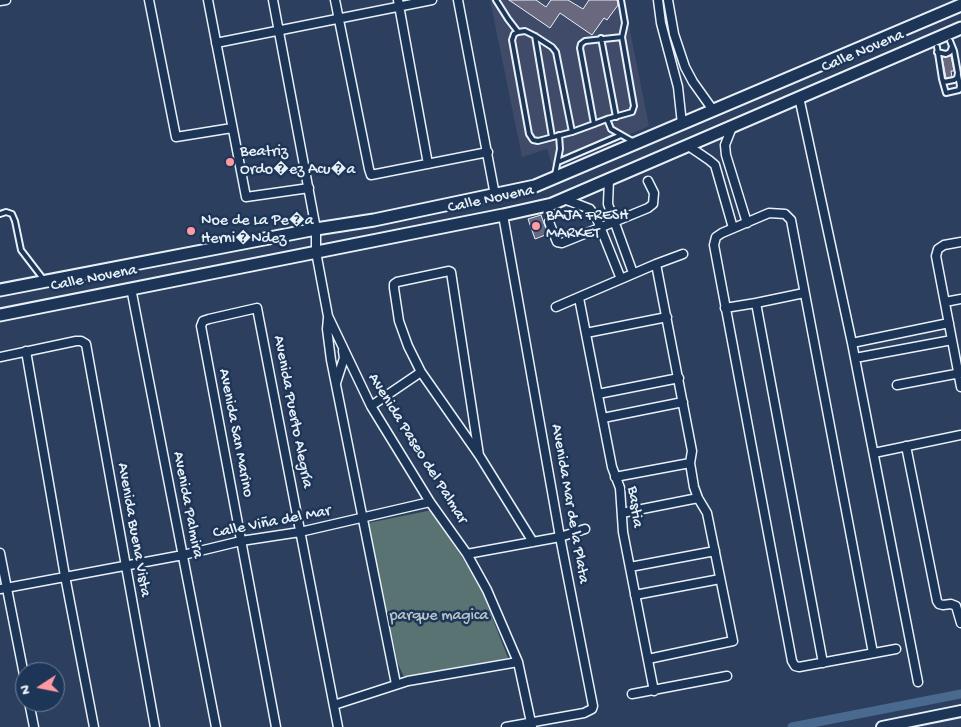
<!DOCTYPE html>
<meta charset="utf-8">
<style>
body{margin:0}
#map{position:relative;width:961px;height:727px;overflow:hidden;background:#2c3f5f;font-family:"Gochi Hand",sans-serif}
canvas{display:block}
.north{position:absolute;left:15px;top:662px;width:50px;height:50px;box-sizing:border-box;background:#1d3557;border:1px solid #6e8097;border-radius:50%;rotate:259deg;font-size:14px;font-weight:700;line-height:20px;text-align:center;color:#e8f1f8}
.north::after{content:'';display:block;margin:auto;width:18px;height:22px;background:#ff9aa2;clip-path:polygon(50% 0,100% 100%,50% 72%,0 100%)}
</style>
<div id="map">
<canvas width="961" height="727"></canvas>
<div class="north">N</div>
</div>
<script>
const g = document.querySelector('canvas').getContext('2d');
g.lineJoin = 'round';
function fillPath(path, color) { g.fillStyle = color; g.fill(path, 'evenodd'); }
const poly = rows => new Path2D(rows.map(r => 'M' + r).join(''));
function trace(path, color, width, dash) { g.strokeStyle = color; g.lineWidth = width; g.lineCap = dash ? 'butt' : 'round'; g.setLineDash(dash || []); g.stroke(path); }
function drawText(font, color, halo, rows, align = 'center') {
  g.font = font + ' "Gochi Hand",sans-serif'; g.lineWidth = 5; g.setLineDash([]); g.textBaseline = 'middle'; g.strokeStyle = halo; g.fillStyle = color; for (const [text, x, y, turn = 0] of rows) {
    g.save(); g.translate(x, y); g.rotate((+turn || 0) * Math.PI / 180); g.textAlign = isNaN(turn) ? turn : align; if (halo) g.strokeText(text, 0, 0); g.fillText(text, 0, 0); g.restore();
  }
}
const built = poly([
 [490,0,624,0,649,126,553,167,547,149,522,157]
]);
const green = poly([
 [432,510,480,586,508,658,404,677,398,664,368,523]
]);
const canal = poly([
 [792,727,961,694]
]);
const building = poly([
 [509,0,536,0,546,7,551,0,568,0,583,9,589,0,617,0,618,5,607,20,604,18,592,35,560,13,550,28,509,0],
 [951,56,954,71,951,71,952,77,946,78,942,57,951,56],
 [541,215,548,234,535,239,528,219,541,215]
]);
const lane = poly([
 [496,0,508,19,518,32],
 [621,0,625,23,622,37],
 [535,36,552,137],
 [601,38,616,117],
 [937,47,942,79,944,82,954,80,957,78,958,73,954,51,950,41],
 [937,52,946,54,950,52,952,47],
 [942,79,946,93,959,90,960,86,958,75],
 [607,119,611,129,632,141],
 [572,132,556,52,552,47,535,36,525,31,518,32,514,34,512,40,529,134,533,140,538,141,572,132,594,124,607,119,632,112,634,106,622,37,585,41,581,44,580,48,594,124],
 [558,162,621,135],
 [555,175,560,149,559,135],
 [0,214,6,212,12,214,15,221,21,250,44,280]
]);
const street = poly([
 [149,0,176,137,232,128],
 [208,0,246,197,309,188],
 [273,0,316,229,316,252,328,316,371,406,430,502,467,554,487,590,518,662,532,727],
 [335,0,369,169,371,175,488,152],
 [398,0,428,164],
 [458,0,495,195],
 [658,0,661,23,678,87,682,124],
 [668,0,674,34,685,67,693,82,713,110],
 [0,1,6,0],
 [216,43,432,0],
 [799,97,852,343,918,682],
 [732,127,725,145,726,155,747,223],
 [687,145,709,160,715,165,733,228],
 [609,179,608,204,633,273],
 [564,199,590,209,597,219,621,279],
 [503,215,560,537,593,706,592,709,584,713,506,727],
 [549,222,557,242,562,243,614,222,648,208,653,204,654,193,648,181],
 [961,242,944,245,938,249,936,256,961,387],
 [656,264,683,254],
 [131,288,216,727],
 [804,293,756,303,823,663],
 [579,298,612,467,620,488,623,532,654,691],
 [945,302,961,299],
 [556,307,656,264,692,451,690,463,694,487,698,498,707,513,733,641,648,659],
 [725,308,756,303],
 [328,318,327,329,331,360,396,684],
 [586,333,667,317],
 [852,343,949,323],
 [26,351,65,576,94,727],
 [0,357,76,341,81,341,86,344,155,727],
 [855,358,952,340],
 [336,383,344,358,343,351],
 [897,385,961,373],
 [598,394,679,378],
 [371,406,421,372],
 [603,418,683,402],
 [906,446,937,601,939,604,943,605,951,604,956,606,961,623],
 [874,453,961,435],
 [479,455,451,272,449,271,397,282,394,284,394,288,399,321,408,346,421,372,479,455,533,542],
 [615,477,690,463],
 [622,513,698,498],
 [0,553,25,680],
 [467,554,560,537,585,529],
 [630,567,715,551],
 [0,589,183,555,241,541,300,532,430,502],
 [635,595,720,579],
 [873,653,791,220,785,214,769,213,722,233,716,237,714,245,792,661,795,666,799,667,896,649],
 [632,694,727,676],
 [29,702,34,727],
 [334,705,408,681,518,662],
 [276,727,201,326,203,321,209,319,257,308,338,727]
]);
const secondary = poly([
 [882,727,961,711]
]);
const primary = poly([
 [0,290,316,229,374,220,535,186,961,5],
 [0,315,503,215,552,204,961,28]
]);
const markers = [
 [230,162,5,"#ff9aa2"],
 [536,226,5,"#ff9aa2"],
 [191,231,5,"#ff9aa2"]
];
const streetNames = [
 ["Calle Novena",863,52,-23],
 ["Calle Novena",491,200,-12],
 ["Calle Novena",94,279,-11],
 ["Avenida Puerto Alegría",292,412,79],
 ["Avenida San Marino",235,433,79],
 ["Avenida Paseo del Palmar",417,449,58],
 ["Avenida Mar de la Plata",569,504,80],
 ["Avenida Palmira",187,505,79],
 ["Bastia",634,507,82],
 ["Calle Viña del Mar",272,523,-11],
 ["Avenida Buena Vista",133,530,80]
];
const poiNames = [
 ["Beatriz",240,153],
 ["Ordo�ez Acu�a",240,171],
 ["BAJA FRESH",546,217],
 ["MARKET",546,235],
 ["Noe de La Pe�a",201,222],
 ["Herni�Ndez",201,240]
];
const parkNames = [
 ["parque magica",439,617]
];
fillPath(built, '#3f4b68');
fillPath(green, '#587371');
trace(canal, '#49698f', 9);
fillPath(building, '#6a687e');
trace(building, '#e8f1f8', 1);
trace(lane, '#e8f1f8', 8);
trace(street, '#e8f1f8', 11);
trace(secondary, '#e8f1f8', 14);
trace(primary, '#e8f1f8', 15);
trace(lane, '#1d3557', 4);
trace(street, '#1d3557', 8);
trace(secondary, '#1d3557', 10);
trace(primary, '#1d3557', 11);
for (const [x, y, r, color] of markers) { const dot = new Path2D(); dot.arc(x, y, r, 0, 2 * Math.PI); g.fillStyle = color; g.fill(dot); trace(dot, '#1d3557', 2); }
drawText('16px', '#e8f1f8', '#1d3557', streetNames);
drawText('16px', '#e8f1f8', '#1d3557', poiNames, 'left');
drawText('16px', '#b6c5c9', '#1d3557', parkNames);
</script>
